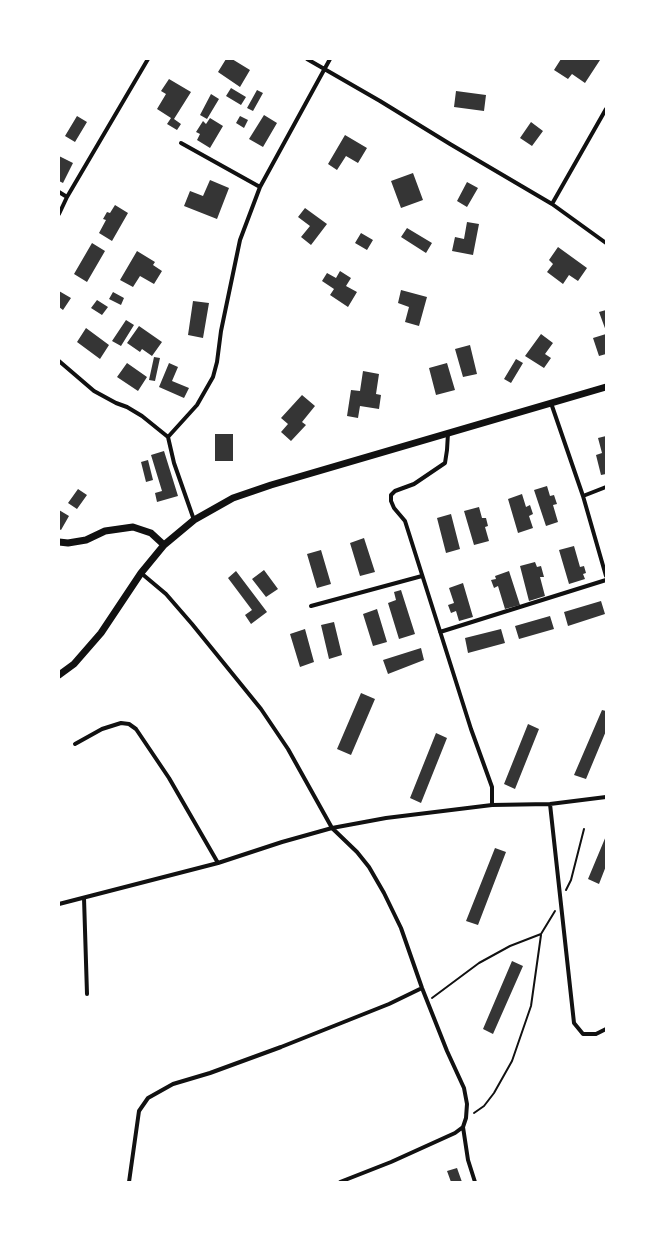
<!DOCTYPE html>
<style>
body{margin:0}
#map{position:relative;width:665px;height:1241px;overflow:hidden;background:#fff;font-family:Barlow,sans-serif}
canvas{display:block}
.frame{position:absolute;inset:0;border:60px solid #fff;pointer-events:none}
</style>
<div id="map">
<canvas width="665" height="1241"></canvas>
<div class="frame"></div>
</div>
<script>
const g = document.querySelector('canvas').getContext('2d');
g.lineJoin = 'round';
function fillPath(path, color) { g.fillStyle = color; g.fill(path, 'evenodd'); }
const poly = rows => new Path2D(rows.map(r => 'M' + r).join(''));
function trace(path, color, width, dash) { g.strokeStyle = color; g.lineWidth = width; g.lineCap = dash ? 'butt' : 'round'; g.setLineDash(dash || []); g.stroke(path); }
const building = poly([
 [226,59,232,59,250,70,240,87,218,72],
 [561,59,598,59,600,60,585,83,572,74,568,79,554,70],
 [169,79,191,92,174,119,181,124,177,130,167,124,171,118,157,109,166,94,161,91],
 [231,88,246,97,241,105,226,96],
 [257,90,263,93,253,111,247,108],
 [456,91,486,95,484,111,454,107],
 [211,94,219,99,207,119,200,115],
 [264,115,277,123,263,147,249,139],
 [77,116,87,122,75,142,65,136],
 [240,116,248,120,244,128,236,123],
 [210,118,223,126,210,148,197,140,200,134,196,132,203,121,206,124],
 [531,122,543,131,532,146,520,138],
 [345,135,367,148,358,163,346,156,337,170,328,164],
 [59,156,73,163,63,183,59,181],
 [413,173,423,200,401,208,391,181],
 [210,180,229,188,217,219,184,206,190,191,203,196],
 [467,182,478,188,467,207,457,201],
 [115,205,128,213,112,241,99,233,106,220,103,219,107,212,110,213],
 [305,208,327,224,311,245,301,237,310,226,298,217],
 [467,222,479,224,473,255,452,251,455,237,464,239],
 [407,228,432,243,426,253,401,237],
 [361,233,373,240,367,250,355,243],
 [92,243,105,251,87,282,74,274],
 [558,247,587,268,578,281,569,275,563,284,547,272,553,264,549,260],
 [137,251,155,262,153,265,162,271,154,284,140,276,133,287,120,280],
 [340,271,351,278,346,286,357,292,348,307,330,295,334,289,322,281,327,273,336,278],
 [401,290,427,297,419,326,405,322,409,307,398,303],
 [59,291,71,298,63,310,59,307],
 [113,292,124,298,121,305,109,299],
 [97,300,108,307,102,315,91,308],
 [193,301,209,303,203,338,188,335],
 [606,310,606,331,599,312],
 [126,320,134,325,121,346,112,341],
 [139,326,162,342,152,356,142,349,140,352,127,343],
 [86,328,109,345,100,359,77,342],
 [541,334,553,343,545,354,551,358,544,368,525,356],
 [606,334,606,354,599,356,593,338],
 [470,345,477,374,463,377,455,349],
 [154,357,160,358,155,381,149,380],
 [516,359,523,363,511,383,504,379],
 [127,363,147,377,138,391,117,377],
 [169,363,178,367,172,381,189,388,184,398,159,387],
 [447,363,455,390,436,395,429,368],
 [363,371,379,374,376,394,381,395,379,409,360,406,358,418,347,416,351,390,360,391],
 [302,395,315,406,302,422,306,425,291,441,281,432,288,424,281,418],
 [215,434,233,434,233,461,215,461],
 [606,436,606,474,601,475,596,455,602,453,598,438],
 [164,451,178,496,157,502,155,493,162,491,151,455],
 [148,460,153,480,146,482,141,462],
 [547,486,550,496,554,495,557,504,553,505,558,522,546,526,534,490],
 [78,489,87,495,77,509,68,503],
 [522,494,526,507,530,505,533,514,529,516,533,528,518,533,508,499],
 [479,507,482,518,486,518,488,526,485,527,489,541,474,545,464,511],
 [59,510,69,516,61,530,59,529],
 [451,514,460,549,446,553,437,518],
 [364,538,375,572,360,576,350,543],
 [574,546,580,567,584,566,586,573,583,574,585,579,569,584,559,550],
 [321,550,331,584,317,588,307,554],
 [535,562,537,567,541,566,544,577,540,577,545,596,529,601,520,566],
 [264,570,278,589,266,597,252,579],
 [236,571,267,612,251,624,245,615,252,610,228,578],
 [509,571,520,605,505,609,498,586,494,588,491,580,496,579,495,576],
 [463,583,473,617,459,621,456,611,451,613,448,605,454,603,449,588],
 [401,590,415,634,399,639,388,603,396,600,394,592],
 [601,601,605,614,568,626,564,612],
 [377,609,387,642,373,646,363,614],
 [550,616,554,629,519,639,515,626],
 [334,622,342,655,329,659,321,625],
 [305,629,314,662,300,667,290,634],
 [501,629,505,643,468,653,465,638],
 [421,648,424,660,388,674,383,660],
 [361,693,375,699,351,755,337,749],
 [602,710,606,711,606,731,586,779,574,775],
 [528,724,539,729,515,789,504,784],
 [436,733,447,738,421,803,410,798],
 [606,836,606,866,599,884,588,879],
 [495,848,506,852,478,925,466,921],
 [512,961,523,966,493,1034,483,1029],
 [457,1168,462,1182,451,1182,447,1171]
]);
const path = poly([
 [566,890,571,880,584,829],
 [432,998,479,963,510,946,541,934,555,911],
 [474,1113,484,1106,494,1093,512,1061,531,1006,541,935]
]);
const minor = poly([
 [307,59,380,101,450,144,552,204,606,243],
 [181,143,260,187],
 [59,192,67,197],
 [552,204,606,109],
 [59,214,67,197,148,59],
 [59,361,94,391,116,403,127,407,142,416,168,437],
 [551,403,583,496,606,576],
 [448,433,447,450,445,463,414,484,395,491,391,495,391,501,394,508,405,521,471,729,492,787,492,805],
 [583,496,606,487],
 [194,520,174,463,168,437,197,405,213,377,217,362,221,331,240,240,260,187,330,59],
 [141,573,166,594,192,624,261,709,288,749,332,828,357,852,369,867,384,893,401,928,422,988,447,1051,464,1088,467,1104,466,1118,463,1127,455,1133,391,1162,340,1182],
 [311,606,422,576],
 [440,632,606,580],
 [75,744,102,729,121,723,129,724,136,729,169,778,218,863],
 [550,804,574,1023,583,1034,596,1034,606,1029],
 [84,898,87,994],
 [59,904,218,863,282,842,332,828,386,818,492,805,550,804,606,797],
 [463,1127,468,1160,475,1182],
 [129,1182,139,1111,148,1098,173,1084,210,1073,281,1047,389,1004,422,988]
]);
const tertiary = poly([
 [59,542,68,543,86,540,105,531,133,527,151,533,164,545],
 [59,675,74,664,101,633,141,573,164,545,194,520,233,498,271,485,606,387]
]);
fillPath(building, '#353535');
trace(path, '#111', 2);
trace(minor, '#111', 4);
trace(tertiary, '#111', 7);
</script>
